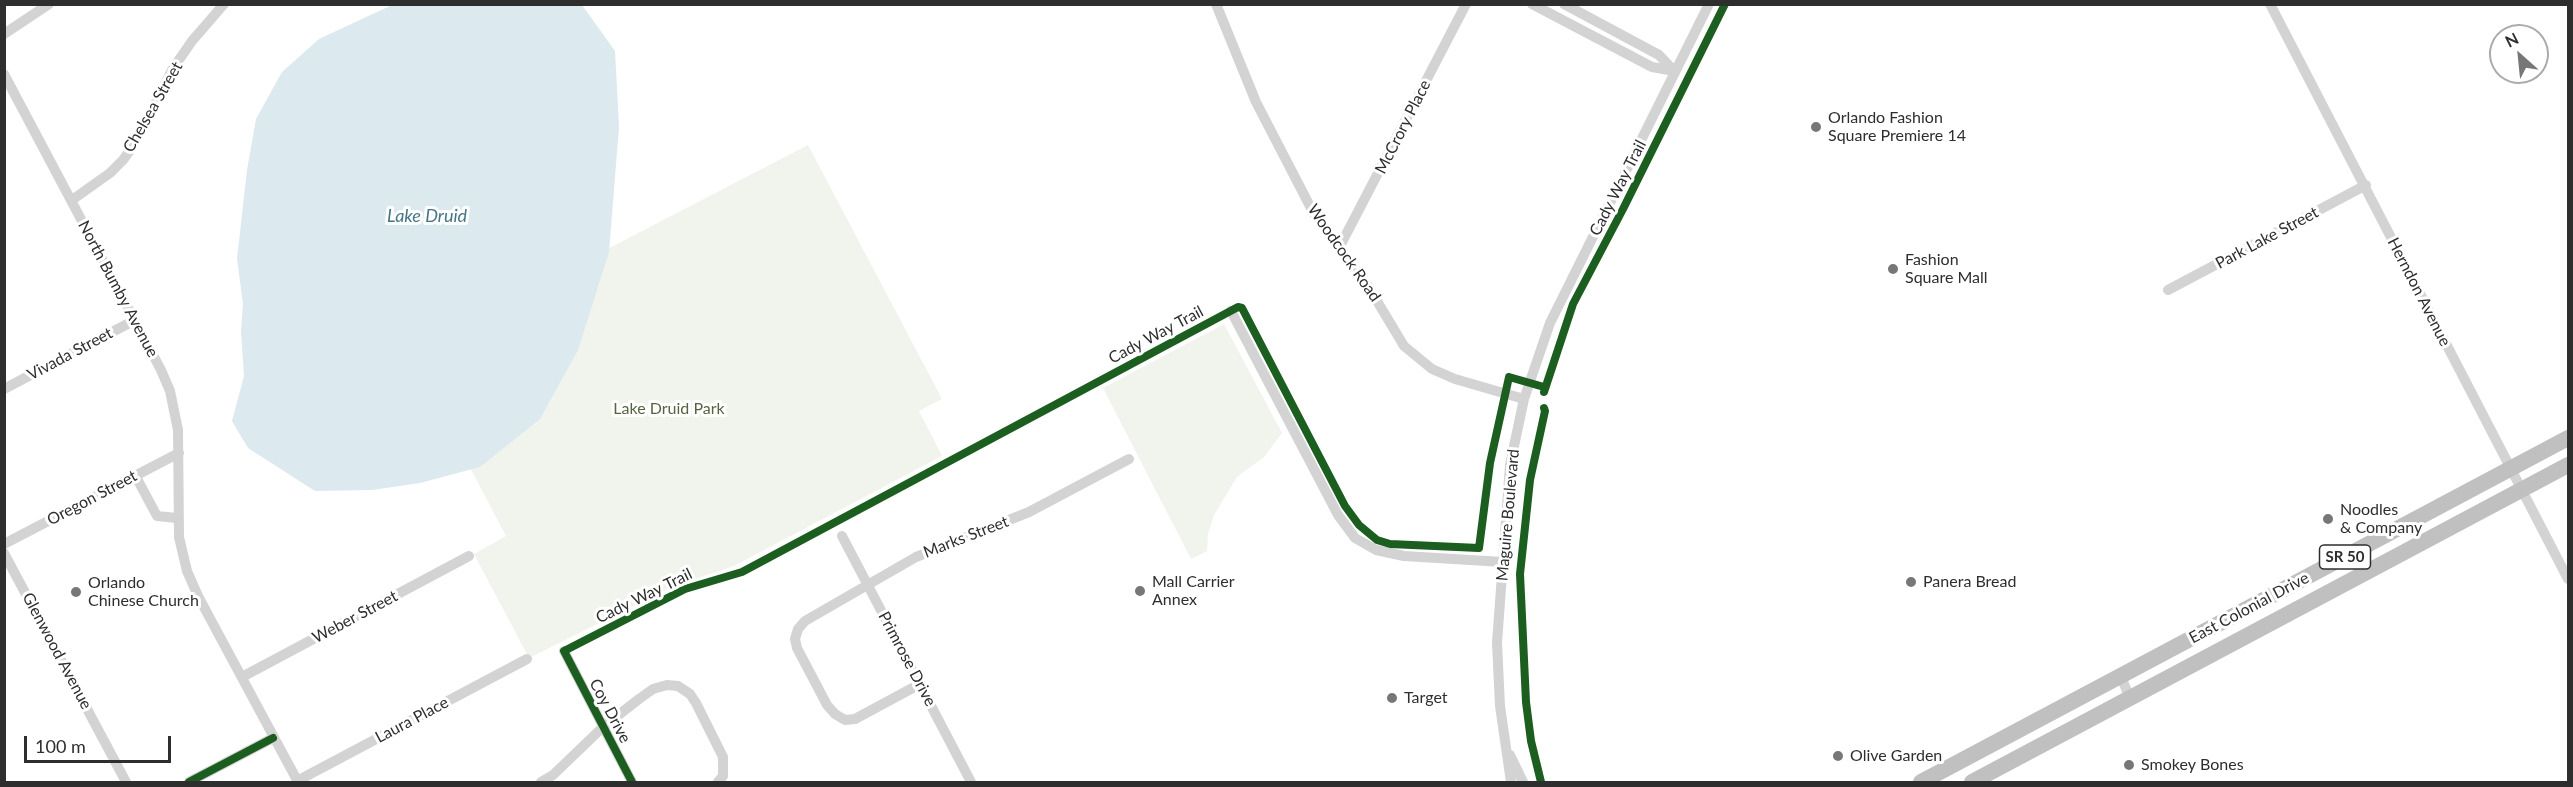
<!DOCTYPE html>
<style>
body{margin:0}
#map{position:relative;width:2573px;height:787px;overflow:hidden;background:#fff;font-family:Lato,sans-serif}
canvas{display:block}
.frame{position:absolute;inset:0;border:6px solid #2e2e2e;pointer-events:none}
.north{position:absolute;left:2489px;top:24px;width:60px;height:60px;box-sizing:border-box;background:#fff;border:2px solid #ababab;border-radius:50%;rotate:333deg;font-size:16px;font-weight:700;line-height:24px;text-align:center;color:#2e2e2e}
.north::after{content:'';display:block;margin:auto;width:21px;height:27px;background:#777;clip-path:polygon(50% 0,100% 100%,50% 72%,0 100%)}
.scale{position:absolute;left:24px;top:736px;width:147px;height:27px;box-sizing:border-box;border:3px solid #2e2e2e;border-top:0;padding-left:8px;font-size:18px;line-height:21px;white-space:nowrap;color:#2e2e2e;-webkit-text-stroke:4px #fff;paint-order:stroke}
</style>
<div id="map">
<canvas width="2573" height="787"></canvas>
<div class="frame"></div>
<div class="north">N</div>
<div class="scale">100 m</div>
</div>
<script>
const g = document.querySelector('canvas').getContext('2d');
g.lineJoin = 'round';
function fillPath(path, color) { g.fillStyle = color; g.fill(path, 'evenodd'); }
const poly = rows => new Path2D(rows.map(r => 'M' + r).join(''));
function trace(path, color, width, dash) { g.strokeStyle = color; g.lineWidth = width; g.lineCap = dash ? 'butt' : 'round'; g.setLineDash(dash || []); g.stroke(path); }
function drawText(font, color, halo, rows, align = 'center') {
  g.font = font + ' Lato,sans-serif'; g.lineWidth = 6; g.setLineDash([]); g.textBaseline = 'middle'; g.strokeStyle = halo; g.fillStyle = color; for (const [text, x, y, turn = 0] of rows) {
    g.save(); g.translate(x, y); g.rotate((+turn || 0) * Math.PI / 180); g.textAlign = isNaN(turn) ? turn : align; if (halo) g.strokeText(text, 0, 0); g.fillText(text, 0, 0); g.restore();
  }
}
const green = poly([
 [808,145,942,399,919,411,942,456,734,566,674,586,529,658,474,554,506,536,409,352],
 [1224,324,1282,433,1264,457,1237,477,1214,515,1208,534,1207,551,1191,559,1103,388]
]);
const water = poly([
 [392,5,582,5,615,51,619,127,609,252,578,350,540,419,480,467,420,483,372,490,315,491,248,448,232,421,244,376,241,331,243,304,237,259,247,170,256,119,282,72,319,39]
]);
const minor = poly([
 [1216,4,1256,102,1314,214,1368,286,1404,346,1432,369,1455,379,1524,399],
 [1532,4,1652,67,1674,71],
 [1564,4,1659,55,1674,71],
 [2270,4,2568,579],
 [4,34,49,4],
 [4,74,161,370,170,391,178,430,179,537,187,571,198,596,298,782],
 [72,200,110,173,123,160,136,142,172,70,192,41,224,4],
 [1339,248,1466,4],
 [2168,290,2366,185],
 [1231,311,1338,515,1355,538,1376,550,1404,556,1503,562],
 [4,389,135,320],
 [135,475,157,516,177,518],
 [842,536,971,782],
 [4,544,179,453],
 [4,553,126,782],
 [564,651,632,782],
 [242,677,469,556],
 [2121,677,2130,698],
 [920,684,855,719,845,720,835,714,827,705,797,648,795,639,798,629,805,621,916,557,1029,512,1129,459],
 [1510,755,1523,782],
 [297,781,527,659],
 [189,782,273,738],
 [541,782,553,775,603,727,639,699,653,689,667,685,678,686,690,694,696,703,723,757,723,776,718,782],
 [1511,782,1500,706,1497,643,1510,465,1524,399,1550,323,1709,4]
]);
const highway = poly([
 [1921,782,2568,438],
 [1972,782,2568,465]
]);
const cycleway = poly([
 [1544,392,1573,304,1623,209,1725,4],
 [189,782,273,738],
 [632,782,564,651,685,589,742,572,1238,307,1242,308,1345,506,1359,525,1377,540,1390,544,1479,548,1490,463,1509,377,1544,387],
 [1541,782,1531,741,1526,702,1520,574,1530,480,1545,411,1544,408]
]);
const markers = [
 [1816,127,6,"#777"],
 [1893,269,6,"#777"],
 [2328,519,6,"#777"],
 [1911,582,6,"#777"],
 [1140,591,6,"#777"],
 [76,592,6,"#777"],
 [1392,698,6,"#777"],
 [1838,756,6,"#777"],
 [2129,765,6,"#777"]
];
const shields = [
 [2345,557,51]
];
const shieldNames = [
 ["SR 50",2345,557]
];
const streetNames = [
 ["Chelsea Street",153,107,-60],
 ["McCrory Place",1403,127,-63],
 ["Cady Way Trail",1618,188,-63],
 ["Park Lake Street",2267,238,-28],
 ["Woodcock Road",1344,253,55],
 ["North Bumby Avenue",118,289,62],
 ["Herndon Avenue",2419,292,63],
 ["Cady Way Trail",1156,335,-28],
 ["Vivada Street",70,354,-28],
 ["Oregon Street",92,498,-28],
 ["Maguire Boulevard",1508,515,-85],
 ["Marks Street",966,537,-21],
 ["Cady Way Trail",644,596,-26],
 ["East Colonial Drive",2249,608,-28],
 ["Weber Street",355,617,-28],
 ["Glenwood Avenue",57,651,62],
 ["Primrose Drive",907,659,62],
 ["Coy Drive",610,711,62],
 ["Laura Place",412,720,-28]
];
const poiNames = [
 ["Orlando Fashion",1828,118],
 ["Square Premiere 14",1828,136],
 ["Fashion",1905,260],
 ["Square Mall",1905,278],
 ["Noodles",2340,510],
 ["& Company",2340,528],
 ["Mall Carrier",1152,582],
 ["Annex",1152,600],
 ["Panera Bread",1923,582],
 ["Orlando",88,583],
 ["Chinese Church",88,601],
 ["Target",1404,698],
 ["Olive Garden",1850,756],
 ["Smokey Bones",2141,765]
];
const parkNames = [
 ["Lake Druid Park",669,409]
];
const waterNames = [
 ["Lake Druid",427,216]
];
fillPath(green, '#f1f3ed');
fillPath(water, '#dce9ee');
trace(minor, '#d3d3d3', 10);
trace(highway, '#c0c0c0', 16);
trace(cycleway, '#1b5e20', 8);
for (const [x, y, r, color] of markers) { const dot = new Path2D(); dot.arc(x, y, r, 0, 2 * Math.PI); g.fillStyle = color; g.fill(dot); trace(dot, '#fff', 2); }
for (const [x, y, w] of shields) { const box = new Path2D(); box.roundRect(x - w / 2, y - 12, w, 24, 4.5); g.fillStyle = '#fff'; g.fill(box); trace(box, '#2e2e2e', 1.5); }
drawText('bold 15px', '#2e2e2e', null, shieldNames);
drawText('16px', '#2e2e2e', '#fff', streetNames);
drawText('16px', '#2e2e2e', '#fff', poiNames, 'left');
drawText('16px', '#566541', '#fff', parkNames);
drawText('italic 18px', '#477586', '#fff', waterNames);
</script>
